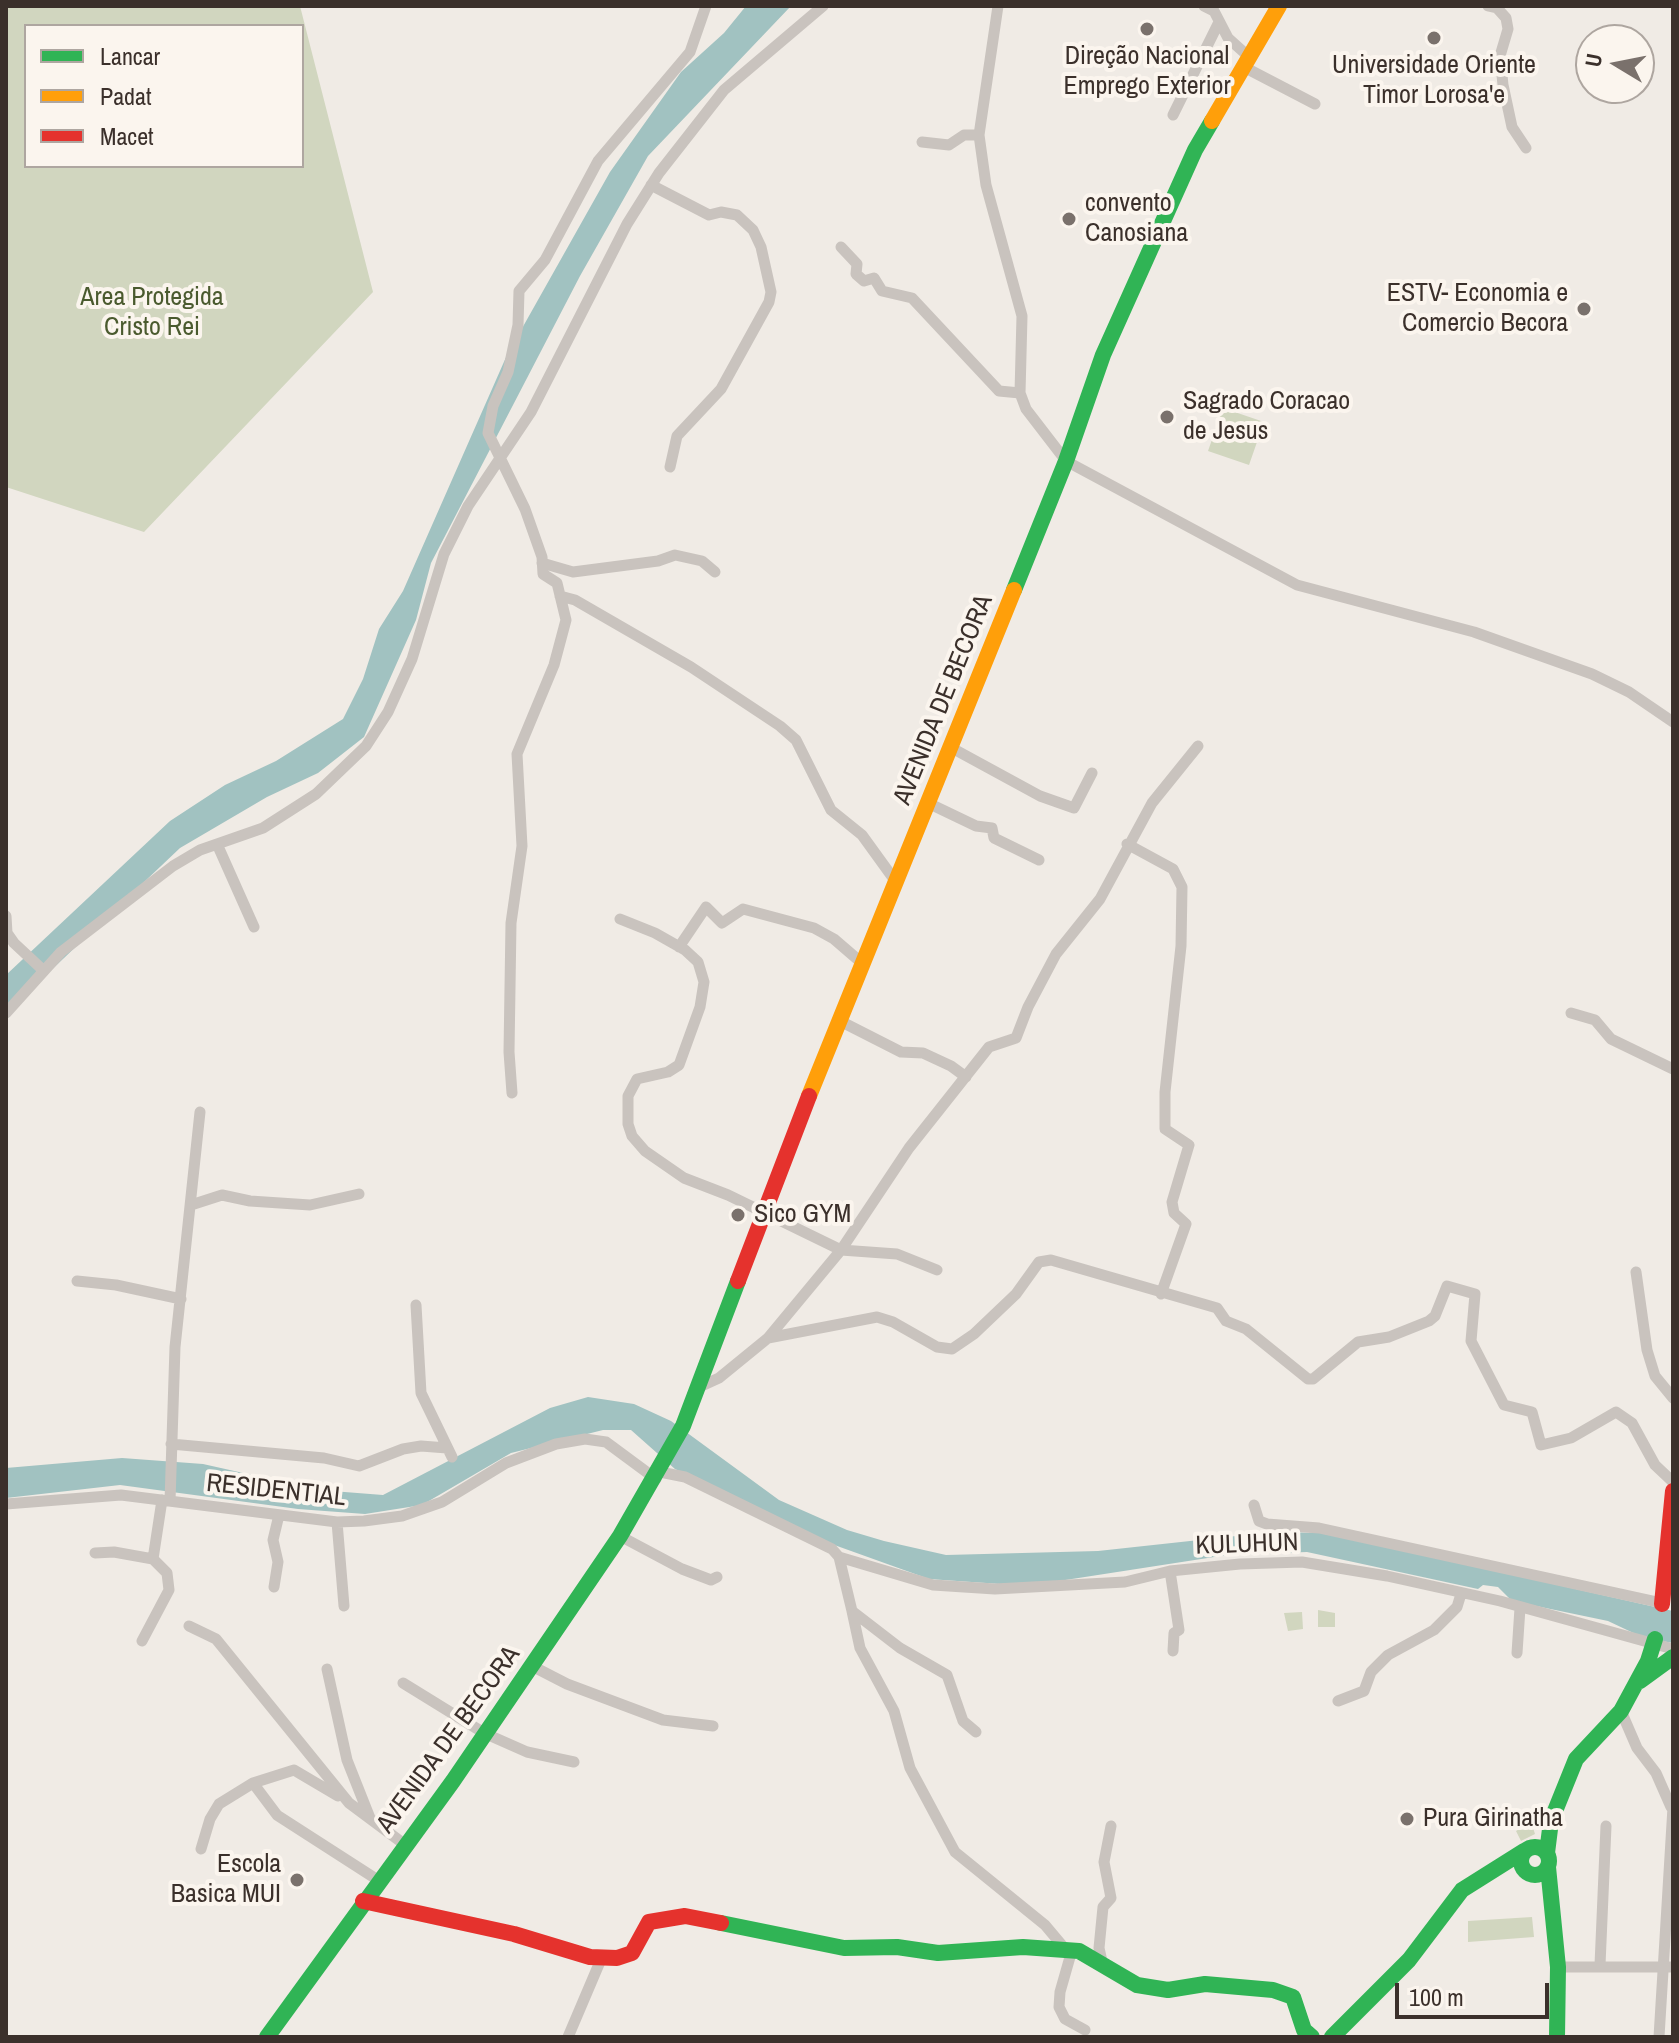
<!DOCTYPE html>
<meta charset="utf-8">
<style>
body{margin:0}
#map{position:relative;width:1679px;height:2043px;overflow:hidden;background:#f0ebe5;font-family:"Archivo Narrow",sans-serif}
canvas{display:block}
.frame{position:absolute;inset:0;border:8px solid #3b302b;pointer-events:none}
.legend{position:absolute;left:24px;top:24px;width:280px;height:144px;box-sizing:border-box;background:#fbf5ee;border:2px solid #aea6a0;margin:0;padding:10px 14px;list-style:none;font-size:24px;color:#3b302b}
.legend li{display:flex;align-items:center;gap:16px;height:40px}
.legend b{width:40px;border:2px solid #aea6a0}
.north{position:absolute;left:1575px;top:24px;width:80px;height:80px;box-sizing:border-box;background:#fbf5ee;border:2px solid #aea6a0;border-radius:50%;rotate:280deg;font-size:22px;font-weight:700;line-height:32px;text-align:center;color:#3b302b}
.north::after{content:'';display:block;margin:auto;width:28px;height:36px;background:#7a716c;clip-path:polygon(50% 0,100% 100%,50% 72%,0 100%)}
.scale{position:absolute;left:1395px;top:1983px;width:154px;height:36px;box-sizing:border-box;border:4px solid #3b302b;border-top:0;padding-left:10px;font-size:24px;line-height:28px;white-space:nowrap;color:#3b302b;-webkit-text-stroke:6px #fbf5ee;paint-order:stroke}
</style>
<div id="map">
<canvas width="1679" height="2043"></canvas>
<div class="frame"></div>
<ul class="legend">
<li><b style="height:10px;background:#30b455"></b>Lancar</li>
<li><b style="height:10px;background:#ff9f0a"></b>Padat</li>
<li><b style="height:10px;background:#e5322d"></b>Macet</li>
</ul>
<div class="north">U</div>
<div class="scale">100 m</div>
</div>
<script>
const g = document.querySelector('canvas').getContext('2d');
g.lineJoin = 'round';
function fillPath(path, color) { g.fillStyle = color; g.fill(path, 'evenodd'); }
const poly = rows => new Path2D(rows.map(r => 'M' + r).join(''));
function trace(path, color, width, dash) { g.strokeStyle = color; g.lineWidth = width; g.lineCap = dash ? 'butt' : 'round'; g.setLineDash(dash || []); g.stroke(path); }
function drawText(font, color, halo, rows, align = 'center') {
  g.font = font + ' "Archivo Narrow",sans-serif'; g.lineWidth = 8; g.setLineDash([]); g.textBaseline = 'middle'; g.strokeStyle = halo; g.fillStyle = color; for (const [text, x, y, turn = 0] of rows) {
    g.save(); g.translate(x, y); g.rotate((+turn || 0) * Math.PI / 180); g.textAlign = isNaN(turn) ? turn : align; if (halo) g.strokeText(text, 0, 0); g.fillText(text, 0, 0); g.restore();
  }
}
const green = poly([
 [6,6,300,6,373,292,144,532,6,487],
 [302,26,302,166,26,166,26,26],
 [1223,408,1264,422,1249,465,1208,451],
 [1318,1610,1335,1613,1335,1627,1318,1627],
 [1302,1612,1303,1629,1288,1631,1284,1613],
 [1523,1813,1529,1815,1535,1834,1521,1841,1516,1831,1526,1825],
 [1532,1917,1534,1937,1468,1942,1468,1921]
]);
const water = poly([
 [746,6,791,6,648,156,580,276,431,563,416,620,364,737,318,773,267,797,180,848,6,1013,6,975,170,821,225,785,276,761,343,719,363,679,379,629,403,591,507,355,610,172,681,72,724,33],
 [588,1397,634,1404,671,1421,779,1500,847,1530,884,1541,946,1555,1098,1551,1273,1532,1328,1533,1673,1611,1673,1643,1644,1638,1608,1621,1512,1601,1498,1587,1483,1585,1478,1589,1307,1552,1227,1555,1059,1581,1000,1584,929,1579,826,1542,675,1469,631,1430,603,1430,511,1453,422,1505,365,1514,298,1509,120,1485,6,1498,6,1468,122,1458,203,1464,319,1490,383,1495,550,1408]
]);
const street = poly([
 [998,6,979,135,986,185,1022,316,1020,393,1026,409,1066,461,1297,585,1474,632,1592,674,1629,692,1673,722],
 [1204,6,1214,11,1228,38,1248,56],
 [1488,6,1497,8,1506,18,1508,29,1500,56,1503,85,1512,127,1526,148],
 [1242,66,1315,104],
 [1173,115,1219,22],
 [922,142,949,145,964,135,979,135],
 [651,185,709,215,721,212,737,215,753,230,761,247,771,292,769,302,721,389,677,436,670,467],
 [841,247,857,264,856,274,864,281,874,278,882,291,912,298,999,391,1020,393],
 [542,563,573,572,658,561,675,555,702,561,715,572],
 [560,596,575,600,691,667,780,726,796,740,831,810,862,835,896,882],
 [950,747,1040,796,1074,808,1092,773],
 [928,803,976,826,992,828,994,838,1039,860],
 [217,844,254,927],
 [1127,844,1173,869,1182,887,1181,946,1165,1092,1165,1129,1189,1145,1172,1202,1174,1213,1186,1224,1161,1294],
 [6,916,7,933,14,943,44,971],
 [620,919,655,933,685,950,698,962,704,982,700,1007,679,1065,668,1072,637,1079,628,1096,628,1124,632,1136,645,1151,684,1178,728,1195,841,1250,897,1254,937,1270],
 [679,947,706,907,722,923,743,909,814,928,834,939,863,964],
 [6,1013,61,952,173,866,200,850,263,828,316,794,366,746,388,712,412,659,444,554,468,506,531,412,627,224,659,173,724,90,823,6],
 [1571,1013,1595,1020,1611,1039,1673,1069],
 [840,1021,901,1052,923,1053,951,1066,966,1077],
 [512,1093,509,1052,511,923,522,846,517,754,554,665,566,620,557,583,543,574,542,557,525,509,488,433,493,406,508,372,518,325,519,291,545,260,598,161,690,52,706,6],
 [191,1205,222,1195,250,1201,310,1205,359,1194],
 [1636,1272,1647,1350,1655,1376,1673,1398],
 [77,1281,116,1285,181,1299],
 [416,1305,421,1393,452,1457],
 [768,1338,877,1317,893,1322,937,1347,952,1349,974,1334,1016,1294,1039,1262,1051,1260,1217,1308,1226,1321,1246,1329,1308,1379,1313,1379,1358,1342,1389,1337,1429,1321,1435,1316,1447,1286,1475,1294,1471,1341,1504,1405,1532,1412,1541,1445,1571,1438,1616,1412,1632,1423,1655,1465,1673,1482],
 [697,1388,719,1378,768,1338,841,1250,909,1148,989,1047,1016,1038,1028,1007,1056,954,1100,899,1152,803,1198,746],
 [171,1444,324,1458,359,1466,403,1449,421,1446,447,1448],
 [660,1472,685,1477,832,1549,839,1557,852,1611,900,1648,947,1675,963,1721,976,1732],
 [170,1501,175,1347,200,1112],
 [6,1504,121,1495,337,1522,364,1521,402,1516,442,1502,506,1463,556,1444,585,1439,606,1442,656,1479],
 [1254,1505,1259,1521,1267,1524,1319,1528,1662,1603],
 [337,1522,344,1606],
 [620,1536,682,1569,711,1580,717,1577],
 [95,1553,114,1552,153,1559,167,1573,169,1590,142,1641],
 [839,1557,933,1585,995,1589,1125,1582,1170,1571,1240,1564,1302,1562,1387,1576,1500,1601,1673,1649],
 [153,1559,162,1500],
 [1170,1571,1179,1630,1174,1633,1173,1651],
 [274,1587,278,1562,273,1540,279,1515],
 [852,1611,860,1648,894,1711,910,1768,955,1852,1045,1925,1066,1950],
 [189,1626,216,1639,349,1803,404,1844],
 [1517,1653,1520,1608],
 [532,1666,567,1684,663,1720,713,1726],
 [327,1669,347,1760,370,1818],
 [403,1683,484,1733,527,1752,574,1762],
 [1338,1701,1364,1691,1371,1672,1388,1655,1434,1630,1457,1607,1461,1594],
 [1621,1711,1637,1748,1656,1773,1671,1807],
 [253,1783,277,1815,378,1880],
 [201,1849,210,1819,219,1804,253,1783,294,1770,338,1796],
 [1072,1950,1060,1992,1059,2007,1065,2019,1085,2030],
 [1600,1965,1606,1826],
 [1103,1966,1099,1948,1103,1907,1111,1898,1104,1862,1111,1826],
 [1558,1967,1673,1967],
 [568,2037,602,1957],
 [1659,2037,1673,1807]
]);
const fast = poly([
 [1014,590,1066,461,1103,355,1195,150,1212,121],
 [1640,1681,1673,1657],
 '1521 1861a14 14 0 1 1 28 0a14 14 0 1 1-28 0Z',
 [1547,1853,1551,1821,1576,1759,1621,1711,1648,1661,1655,1639],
 [1548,1867,1558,1967,1557,2037],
 [721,1923,844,1948,897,1947,938,1953,1023,1947,1079,1951,1137,1985,1168,1990,1205,1984,1273,1990,1293,1997,1304,2030,1312,2037],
 [267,2037,453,1781,620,1536,683,1426,738,1281],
 [1332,2037,1409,1960,1462,1890,1524,1851]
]);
const slow = poly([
 [1212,121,1279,6],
 [809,1096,1014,590]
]);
const jam = poly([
 [738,1281,809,1096],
 [1662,1604,1673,1491],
 [363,1901,514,1934,590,1957,617,1958,632,1953,649,1922,685,1916,721,1923]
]);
const markers = [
 [1147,29,8,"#7a716c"],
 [1434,38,8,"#7a716c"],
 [1069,219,8,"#7a716c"],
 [1584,309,8,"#7a716c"],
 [1167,417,8,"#7a716c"],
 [738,1215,8,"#7a716c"],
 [1407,1819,8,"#7a716c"],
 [297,1880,8,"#7a716c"]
];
const poiNames = [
 ["Direção Nacional",1147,57,"center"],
 ["Emprego Exterior",1147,87,"center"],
 ["Universidade Oriente",1434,66,"center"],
 ["Timor Lorosa'e",1434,96,"center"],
 ["convento",1085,204],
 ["Canosiana",1085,234],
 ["ESTV- Economia e",1568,294,"right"],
 ["Comercio Becora",1568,324,"right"],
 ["Sagrado Coracao",1183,402],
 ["de Jesus",1183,432],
 ["Sico GYM",754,1215],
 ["Pura Girinatha",1423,1819],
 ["Escola",281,1865,"right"],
 ["Basica MUI",281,1895,"right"]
];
const parkNames = [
 ["Area Protegida",152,298],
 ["Cristo Rei",152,328]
];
const streetNames = [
 ["AVENIDA DE BECORA",944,700,-68],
 ["RESIDENTIAL",276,1491,6],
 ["KULUHUN",1247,1545,-2],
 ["AVENIDA DE BECORA",449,1740,-54]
];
fillPath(green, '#d1d6bf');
fillPath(water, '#a1c2c1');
trace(street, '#c9c3be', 11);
trace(fast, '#30b455', 16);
trace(slow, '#ff9f0a', 16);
trace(jam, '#e5322d', 16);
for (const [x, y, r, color] of markers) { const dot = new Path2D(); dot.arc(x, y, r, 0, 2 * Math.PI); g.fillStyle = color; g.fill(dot); trace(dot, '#fbf5ee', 3); }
drawText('26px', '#3b302b', '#fbf5ee', poiNames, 'left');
drawText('26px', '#4a5a2e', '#fbf5ee', parkNames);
drawText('26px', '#3b302b', '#fbf5ee', streetNames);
</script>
